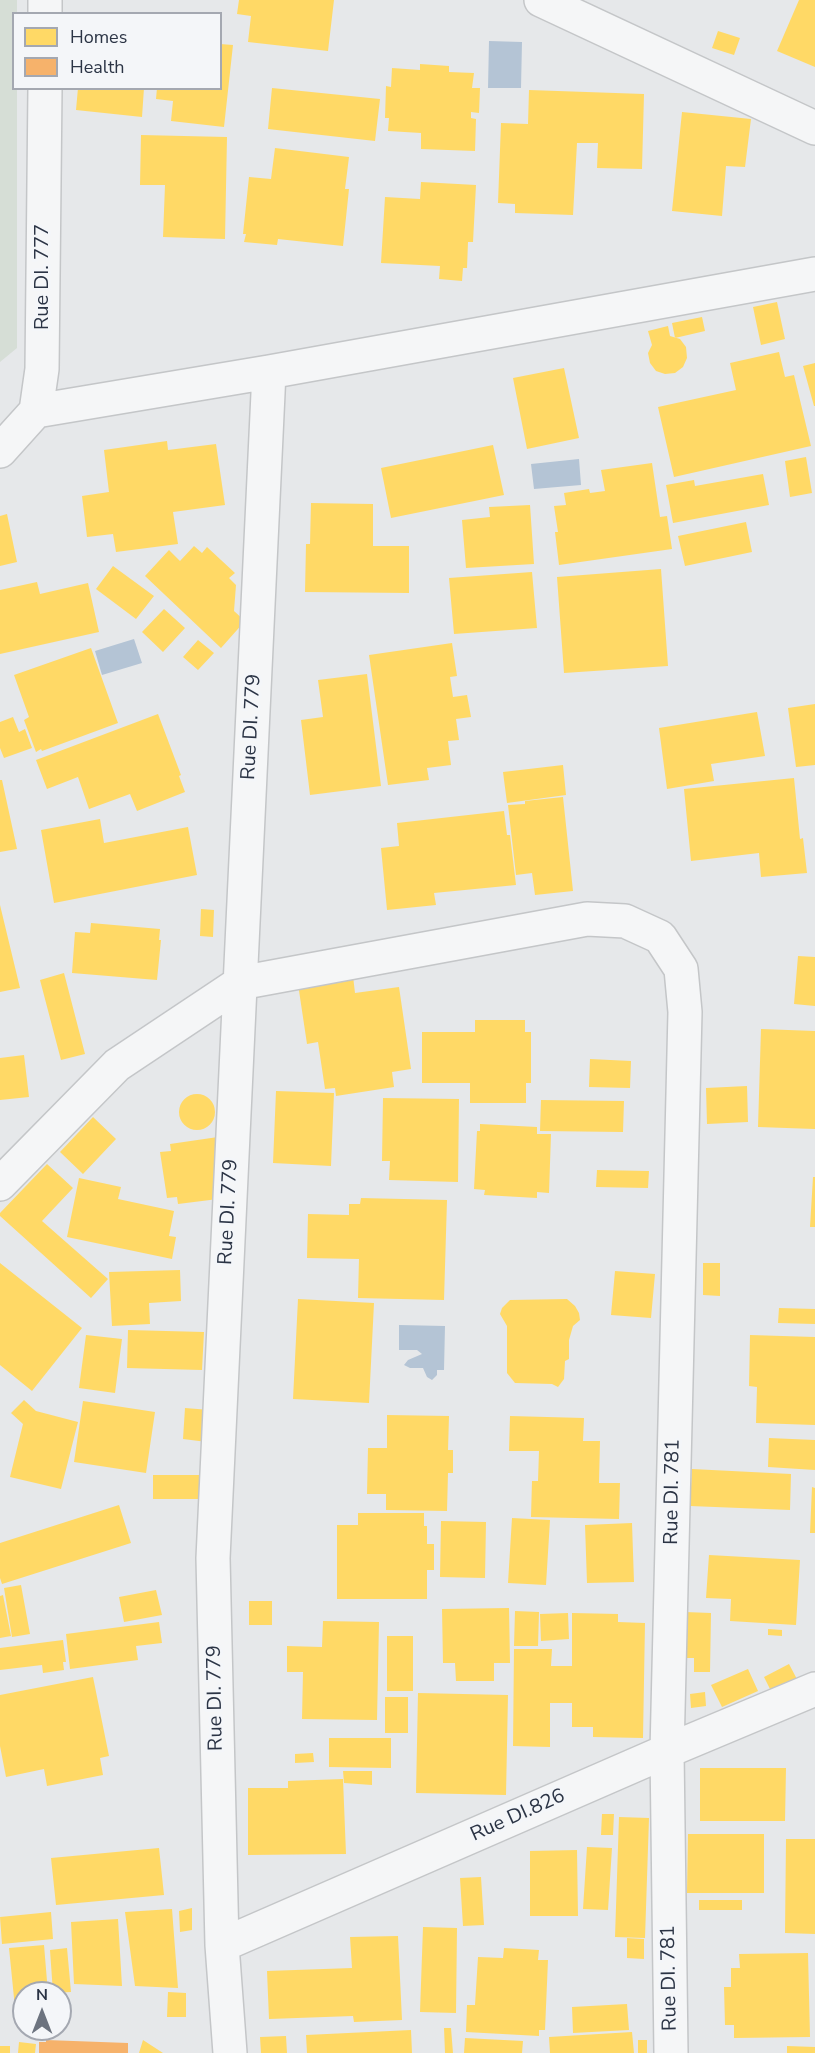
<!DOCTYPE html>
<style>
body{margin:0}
#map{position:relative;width:815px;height:2053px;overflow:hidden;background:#e6e8ea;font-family:"Nunito Sans",sans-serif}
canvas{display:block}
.legend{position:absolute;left:12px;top:12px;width:210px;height:78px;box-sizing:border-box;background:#f4f6f9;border:2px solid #a4a8b1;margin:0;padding:8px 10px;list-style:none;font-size:18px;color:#2b3445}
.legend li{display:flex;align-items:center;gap:12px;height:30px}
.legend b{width:30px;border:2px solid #a4a8b1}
.north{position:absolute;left:12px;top:1981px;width:60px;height:60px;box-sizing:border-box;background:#f4f6f9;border:2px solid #a4a8b1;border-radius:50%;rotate:0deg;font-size:16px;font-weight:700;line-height:24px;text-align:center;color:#2b3445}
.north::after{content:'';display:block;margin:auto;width:21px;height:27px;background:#6c737f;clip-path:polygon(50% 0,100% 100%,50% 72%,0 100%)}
</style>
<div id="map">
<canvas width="815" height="2053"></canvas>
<ul class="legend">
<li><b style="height:16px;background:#ffd966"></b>Homes</li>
<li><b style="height:16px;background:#f6b26b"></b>Health</li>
</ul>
<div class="north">N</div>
</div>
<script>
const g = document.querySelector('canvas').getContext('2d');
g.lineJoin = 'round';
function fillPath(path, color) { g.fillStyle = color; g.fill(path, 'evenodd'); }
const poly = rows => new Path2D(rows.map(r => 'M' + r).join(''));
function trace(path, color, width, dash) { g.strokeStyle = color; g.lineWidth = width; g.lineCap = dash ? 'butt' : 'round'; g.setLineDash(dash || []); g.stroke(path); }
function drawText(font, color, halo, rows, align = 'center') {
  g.font = font + ' "Nunito Sans",sans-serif'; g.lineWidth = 6; g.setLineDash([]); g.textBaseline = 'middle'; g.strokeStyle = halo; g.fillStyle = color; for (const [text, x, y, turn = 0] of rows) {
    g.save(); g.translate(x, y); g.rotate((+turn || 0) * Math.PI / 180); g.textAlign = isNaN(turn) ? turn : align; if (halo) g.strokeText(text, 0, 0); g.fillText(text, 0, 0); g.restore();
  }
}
const green = poly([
 [0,0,17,0,17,13,14,14,14,88,17,89,17,348,0,362]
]);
const water = poly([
 [489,41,522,42,521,88,488,88],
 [579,459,581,485,534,489,531,464],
 [134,639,142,663,102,675,95,651],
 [399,1325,445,1326,444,1370,437,1370,437,1375,432,1380,427,1377,423,1368,410,1368,404,1365,408,1360,422,1354,417,1350,399,1350]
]);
const homes = poly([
 [239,0,334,0,328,51,248,42,251,16,237,14],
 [799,0,815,0,815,67,777,51],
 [718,31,740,38,734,55,712,48],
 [220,44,233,45,224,127,171,121,173,101,156,99,157,88,220,88],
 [420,64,449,66,449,72,474,73,472,88,480,88,479,113,471,112,471,118,476,119,475,151,421,149,421,133,388,131,389,118,385,118,386,86,391,87,392,68,420,70],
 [78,88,144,88,142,117,76,110],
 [272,88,380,99,375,141,268,129],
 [529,90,644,94,642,169,597,168,598,143,577,143,573,215,515,213,515,204,498,203,501,123,528,124],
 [682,112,751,119,745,167,726,166,722,216,672,211],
 [141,135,227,137,225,239,163,237,165,185,140,185],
 [275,148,349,157,345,189,349,189,343,246,278,239,277,245,244,242,246,234,243,234,249,177,271,179],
 [421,182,476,185,473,242,468,242,467,268,463,268,462,281,439,279,440,266,381,263,385,197,420,199],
 [777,302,785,339,761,345,753,307],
 [702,317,705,331,675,338,672,323],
 [668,326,670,336,680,339,686,347,687,358,683,367,675,373,665,374,656,371,650,363,648,353,652,345,648,331],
 [779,352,785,377,794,375,811,446,674,477,658,407,736,390,730,363],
 [815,363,815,406,814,406,803,366],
 [564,368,579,438,527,449,513,378],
 [167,441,168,450,216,444,225,505,173,512,178,544,116,552,113,534,87,537,82,496,109,492,104,450],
 [493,445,504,495,391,518,381,468],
 [806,457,812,493,790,497,785,461],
 [652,463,660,517,667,516,672,549,559,565,555,532,558,532,554,506,566,505,564,493,589,489,590,493,605,491,601,470],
 [763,474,769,505,673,523,666,485,694,480,695,486],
 [311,503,373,504,373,546,409,546,409,593,305,592,306,544,310,544],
 [530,505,534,564,466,568,462,520,490,517,489,507],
 [7,514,17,562,0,566,0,516],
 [746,522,752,552,685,566,678,536],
 [194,546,202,553,207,547,235,573,229,578,236,585,234,611,245,621,221,648,145,576,169,550,180,561],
 [113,566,154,596,136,619,96,589],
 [661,569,668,666,564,673,557,577],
 [532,572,537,628,454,634,449,578],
 [37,582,40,594,88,583,99,632,0,654,0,590],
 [164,609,185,628,163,652,142,632],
 [198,640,214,653,198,670,183,657],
 [452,643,457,676,450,677,453,697,467,695,471,717,456,719,459,740,448,741,451,765,427,768,429,780,388,785,369,655],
 [91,648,118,723,42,751,41,749,36,752,24,720,29,717,14,675],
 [367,674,381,786,310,795,301,720,323,717,318,680],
 [815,704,815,765,796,767,788,708],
 [757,712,765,756,711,764,714,781,667,789,659,728],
 [158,714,181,775,179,776,185,792,137,811,130,794,89,809,78,777,47,789,36,760],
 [13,717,19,732,25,729,32,748,4,758,0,748,0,722],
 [563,765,566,795,507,803,503,772],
 [794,778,800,839,803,838,807,873,761,877,759,853,691,861,684,789],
 [0,780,2,780,17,849,0,852],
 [563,797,573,891,535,895,532,873,516,875,508,805,525,804,525,801],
 [504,811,507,835,510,835,516,885,434,893,436,905,387,910,381,848,399,846,397,823],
 [100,819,104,843,188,827,197,875,54,903,41,830],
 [0,905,20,988,0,992],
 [201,909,214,910,213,937,200,936],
 [91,923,160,929,159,940,161,940,157,980,72,973,75,932,90,933],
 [798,956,815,957,815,1006,794,1004],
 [64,973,85,1054,61,1060,40,980],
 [353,976,355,993,399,987,411,1069,392,1072,394,1087,336,1096,335,1088,325,1089,318,1042,307,1044,298,984],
 [475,1020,525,1020,525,1032,531,1032,531,1083,526,1083,526,1103,470,1103,470,1083,422,1083,422,1032,475,1032],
 [761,1029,815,1031,815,1129,758,1127],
 [24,1055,29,1097,0,1100,0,1058],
 [590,1059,631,1061,630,1088,589,1087],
 [747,1086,748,1122,707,1124,706,1088],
 [276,1091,334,1093,331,1166,273,1163],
 '179 1112a18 18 0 1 1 36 0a18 18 0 1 1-36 0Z',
 [383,1098,459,1099,458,1182,389,1180,390,1161,382,1161],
 [541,1100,624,1101,623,1132,540,1131],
 [93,1117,116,1139,83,1174,60,1152],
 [480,1124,537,1127,537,1134,551,1134,549,1193,537,1192,537,1198,484,1195,485,1190,474,1189,477,1131,480,1131],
 [218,1137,226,1198,178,1204,177,1197,167,1198,160,1152,171,1151,170,1144],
 [47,1164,73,1188,42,1221,108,1279,91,1298,0,1216,0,1213],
 [597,1170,649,1171,648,1188,596,1187],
 [813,1177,815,1177,815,1227,810,1227],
 [79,1178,121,1187,118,1199,174,1211,169,1236,176,1237,172,1259,67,1237],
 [361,1198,447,1200,444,1300,358,1298,359,1259,307,1258,308,1214,349,1215,349,1204,360,1204],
 [0,1263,82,1328,32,1391,0,1365],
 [703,1263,720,1263,720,1296,703,1295],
 [180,1270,181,1301,149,1303,150,1324,112,1326,109,1272],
 [615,1271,655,1274,651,1318,611,1315],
 [298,1299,374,1303,369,1403,293,1399],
 [567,1299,575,1306,579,1313,580,1320,573,1326,569,1340,569,1359,565,1361,564,1379,558,1387,552,1384,515,1383,507,1373,507,1326,500,1314,502,1308,510,1300],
 [779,1308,815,1309,815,1324,778,1323],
 [128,1330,204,1332,202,1370,127,1368],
 [86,1335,122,1339,115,1393,79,1388],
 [750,1335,815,1337,815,1425,756,1423,757,1387,749,1386],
 [24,1400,36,1411,78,1422,61,1489,10,1477,23,1424,11,1413],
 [83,1401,155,1412,146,1473,74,1462],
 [185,1408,210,1410,207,1442,183,1439],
 [387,1415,449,1416,448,1450,453,1450,453,1473,448,1473,447,1511,386,1510,386,1494,367,1494,368,1448,387,1448],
 [510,1416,584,1418,583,1441,600,1441,599,1483,620,1483,619,1519,531,1517,532,1481,538,1481,539,1451,509,1451],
 [769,1438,815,1440,815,1470,768,1467],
 [692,1469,791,1474,790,1510,690,1506],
 [153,1475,199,1475,199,1499,153,1499],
 [812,1487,815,1488,815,1533,810,1533],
 [119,1505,131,1543,2,1584,0,1578,0,1543],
 [358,1513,424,1513,424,1526,427,1526,427,1544,434,1544,434,1570,427,1570,427,1599,337,1599,337,1525,358,1525],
 [512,1518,550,1520,546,1585,508,1583],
 [441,1521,486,1522,485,1578,440,1577],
 [632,1523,634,1582,587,1583,585,1525],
 [709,1555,800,1560,796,1625,730,1621,731,1599,706,1598],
 [21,1585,30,1634,12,1637,4,1588],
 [156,1590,162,1615,124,1622,119,1597],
 [3,1595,11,1636,0,1638,0,1596],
 [249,1601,272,1601,272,1625,249,1625],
 [509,1608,510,1663,494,1663,494,1681,456,1681,455,1663,443,1663,442,1609],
 [515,1611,539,1612,538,1646,514,1646],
 [685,1612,711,1613,710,1672,694,1672,694,1658,684,1658],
 [568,1613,569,1639,541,1641,540,1614],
 [572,1613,618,1614,618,1622,645,1623,643,1738,593,1737,593,1727,572,1727,572,1703,550,1703,550,1747,513,1746,514,1649,552,1649,551,1666,572,1666],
 [323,1621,379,1622,377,1720,302,1719,303,1672,287,1672,287,1646,322,1647],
 [159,1622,162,1643,136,1646,138,1660,70,1669,66,1634],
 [768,1629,782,1630,782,1636,768,1635],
 [387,1636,413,1636,413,1691,387,1691],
 [63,1640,66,1662,63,1662,64,1670,43,1673,42,1665,0,1670,0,1648],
 [789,1664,799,1683,773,1695,764,1677],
 [748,1669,758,1691,722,1707,711,1685],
 [93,1677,109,1756,100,1758,103,1775,47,1786,44,1769,6,1777,0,1746,0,1695],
 [705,1692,706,1706,691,1708,690,1694],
 [418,1693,508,1695,506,1795,416,1793],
 [385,1697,408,1697,408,1733,385,1733],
 [329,1738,391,1738,391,1768,329,1767],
 [313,1753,314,1762,295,1763,295,1754],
 [700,1768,786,1768,785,1821,700,1821],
 [343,1771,372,1771,372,1785,344,1783],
 [343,1779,346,1854,248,1855,248,1788,288,1788,288,1781],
 [602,1814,614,1814,613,1835,601,1835],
 [619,1817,649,1818,645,1938,615,1937],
 [688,1834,764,1834,764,1893,687,1893],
 [786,1839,815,1839,815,1934,785,1933],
 [587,1847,612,1848,608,1910,583,1909],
 [159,1848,164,1895,56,1905,51,1858],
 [577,1850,578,1916,530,1916,530,1851],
 [481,1877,484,1925,463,1926,460,1878],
 [699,1900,742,1900,742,1910,699,1910],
 [192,1908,192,1930,180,1932,179,1911],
 [172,1909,178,1988,135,1986,125,1912],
 [51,1912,53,1939,2,1944,0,1917],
 [118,1919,122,1986,74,1984,71,1922],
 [423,1927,457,1928,456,2013,420,2012],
 [398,1936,402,2020,354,2022,353,2016,269,2019,267,1971,352,1968,350,1937],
 [627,1938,644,1939,644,1959,627,1958],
 [44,1945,48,1993,24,1993,24,2018,16,2018,9,1948],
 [67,1948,71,1992,53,1993,50,1950],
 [504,1948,539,1950,538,1960,548,1960,545,2030,539,2030,539,2036,466,2032,467,2005,475,2005,478,1957,503,1958],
 [808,1953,810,2037,734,2038,734,2025,725,2025,724,1987,731,1987,731,1968,740,1968,739,1954],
 [168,1992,186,1993,186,2017,167,2017],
 [627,2004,629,2030,573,2033,572,2007],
 [444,2028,451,2028,453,2053,445,2053],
 [411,2030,412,2053,307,2053,306,2035],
 [632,2032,634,2053,550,2053,549,2037],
 [286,2036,287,2053,261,2053,260,2037],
 [465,2038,523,2041,522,2053,464,2053],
 [143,2040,163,2053,139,2053],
 [638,2040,647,2040,647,2053,638,2053],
 [19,2042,36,2044,35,2053,18,2053],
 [0,2046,10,2046,10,2053,0,2053],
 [787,2046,815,2047,815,2053,787,2053]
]);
const health = poly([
 [46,2040,128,2043,128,2053,39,2053,39,2042,46,2042]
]);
const minor = poly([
 [541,0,815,128],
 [45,14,45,0],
 [36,411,269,372,815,274],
 [0,451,36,411,42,369,45,88],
 [0,1184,117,1065,240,983,587,919,625,921,660,937,681,969,685,1012,667,1751,671,2053],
 [222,1945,667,1751,815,1689],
 [230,2053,222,1945,213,1558,269,372]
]);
const streetNames = [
 ["Rue DI. 777",43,277,-90],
 ["Rue DI. 779",252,727,-87],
 ["Rue DI. 779",229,1212,-87],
 ["Rue DI. 781",673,1492,-89],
 ["Rue DI. 779",216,1698,-91],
 ["Rue DI.826",518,1816,-24],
 ["Rue DI. 781",670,1978,-91]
];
fillPath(green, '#d6ded6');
fillPath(water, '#b4c4d5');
fillPath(homes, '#ffd966');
fillPath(health, '#f6b26b');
trace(minor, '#c4c6c8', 36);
trace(minor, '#f5f6f7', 33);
drawText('20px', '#2b3445', '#f4f6f9', streetNames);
</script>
